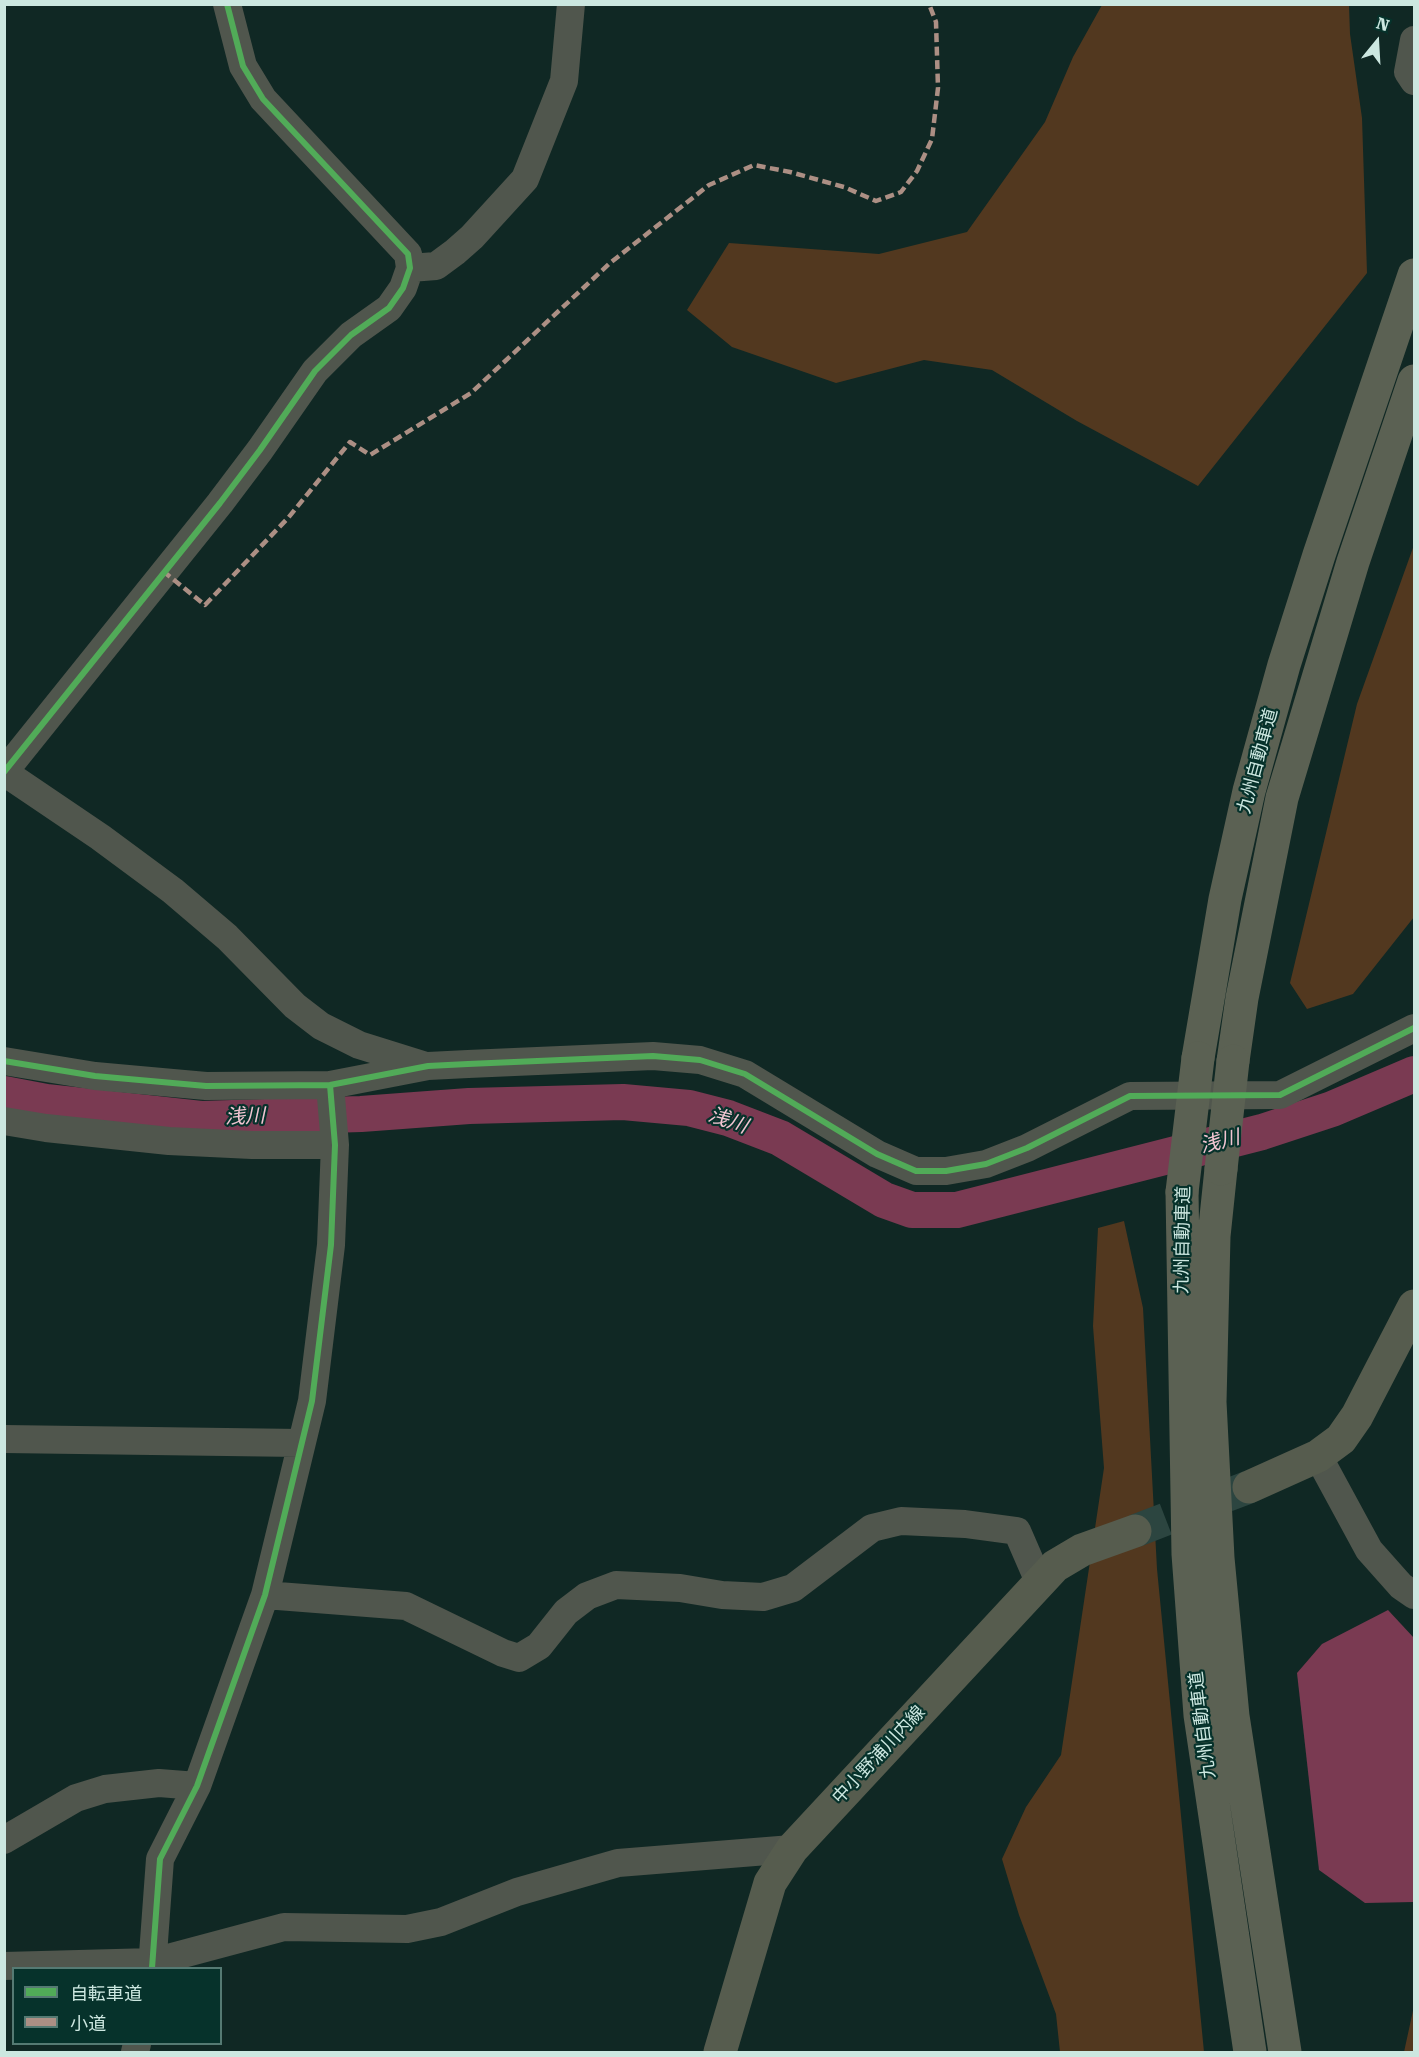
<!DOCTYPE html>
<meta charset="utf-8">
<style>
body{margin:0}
#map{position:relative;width:1419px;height:2057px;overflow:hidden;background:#102824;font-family:"Roboto Serif","Noto Sans JP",serif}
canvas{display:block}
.frame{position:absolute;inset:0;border:6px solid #cce7e0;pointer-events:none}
.legend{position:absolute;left:12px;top:1967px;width:210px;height:78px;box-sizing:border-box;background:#06322b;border:2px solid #557a73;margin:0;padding:8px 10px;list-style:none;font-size:18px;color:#cce7e0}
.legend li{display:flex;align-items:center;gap:12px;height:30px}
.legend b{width:30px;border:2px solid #557a73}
.north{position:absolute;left:1347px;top:12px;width:60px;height:60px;-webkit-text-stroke:4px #06322b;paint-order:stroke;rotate:18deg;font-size:16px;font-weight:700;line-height:24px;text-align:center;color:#cce7e0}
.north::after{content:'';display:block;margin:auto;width:21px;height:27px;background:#cce7e0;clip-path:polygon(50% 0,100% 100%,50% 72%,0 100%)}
</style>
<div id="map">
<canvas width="1419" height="2057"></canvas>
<div class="frame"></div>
<ul class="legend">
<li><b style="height:8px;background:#51ab58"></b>自転車道</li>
<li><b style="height:8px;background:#ac8f84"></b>小道</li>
</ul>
<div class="north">N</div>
</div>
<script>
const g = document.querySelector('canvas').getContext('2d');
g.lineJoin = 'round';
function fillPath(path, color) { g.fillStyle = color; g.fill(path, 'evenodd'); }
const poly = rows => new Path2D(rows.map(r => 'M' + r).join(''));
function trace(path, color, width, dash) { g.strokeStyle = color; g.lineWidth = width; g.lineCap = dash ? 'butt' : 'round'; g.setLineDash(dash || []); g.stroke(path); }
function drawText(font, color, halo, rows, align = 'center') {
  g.font = font + ' "Roboto Serif","Noto Sans JP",serif'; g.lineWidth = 4.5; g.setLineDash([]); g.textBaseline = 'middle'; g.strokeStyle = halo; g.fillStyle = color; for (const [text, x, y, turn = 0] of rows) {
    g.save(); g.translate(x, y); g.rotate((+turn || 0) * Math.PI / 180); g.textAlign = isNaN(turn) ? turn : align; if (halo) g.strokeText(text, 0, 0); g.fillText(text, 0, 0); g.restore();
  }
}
const green = poly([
 [1102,5,1349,5,1350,34,1362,118,1367,273,1198,486,1077,421,992,370,924,360,836,383,732,347,687,310,729,243,879,254,967,232,1045,122,1073,57],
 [1414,545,1414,917,1353,994,1307,1009,1290,983,1357,704],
 [1124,1221,1143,1308,1157,1569,1204,2052,1060,2052,1056,2014,1019,1915,1002,1859,1026,1807,1061,1755,1104,1468,1093,1326,1098,1228],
 [1414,2006,1414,2052,1404,2052]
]);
const water = poly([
 [1388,1610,1414,1638,1414,1902,1365,1903,1319,1870,1297,1673,1322,1644]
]);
const river = poly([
 [4,1094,46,1102,201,1119,361,1114,469,1106,623,1102,689,1108,728,1118,780,1138,884,1200,912,1210,957,1210,1262,1132,1332,1109,1414,1074]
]);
const majorTunnel = poly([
 [1135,1531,1249,1487]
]);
const minor = poly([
 [1414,40,1408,72,1414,81],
 [410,268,436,266,455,252,472,237,525,179,564,81,571,4],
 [4,772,220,503,260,450,315,371,351,335,389,308,403,288,410,268,408,254,263,99,243,66,227,4],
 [4,772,100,837,173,891,227,937,295,1006,321,1026,359,1045,423,1065],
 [4,1061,95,1076,206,1086,330,1085,428,1066,468,1064,653,1056,700,1060,745,1074,877,1154,916,1171,946,1171,986,1164,1027,1148,1130,1096,1280,1095,1414,1028],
 [4,1121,46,1128,169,1141,252,1145,335,1145],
 [4,1439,300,1443],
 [1318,1456,1369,1550,1401,1586,1414,1595],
 [265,1595,406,1606,503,1653,519,1658,539,1646,566,1612,587,1596,616,1585,680,1588,722,1595,763,1597,793,1588,872,1528,901,1521,965,1524,1017,1531,1040,1584],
 [4,1840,76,1798,105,1789,159,1783,197,1786],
 [4,1966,153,1962,284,1927,407,1929,441,1922,517,1892,618,1863,792,1849],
 [152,1968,160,1859,197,1786,265,1595,312,1401,331,1245,335,1145,330,1085],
 [135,2052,137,2044]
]);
const major = poly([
 [1249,1487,1318,1456,1341,1439,1357,1416,1414,1306],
 [720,2052,770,1883,792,1849,1055,1566,1082,1550,1135,1531]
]);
const highway = poly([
 [1198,1058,1225,899,1249,791,1284,665,1319,555,1414,275],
 [1233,1061,1242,998,1282,798,1353,562,1414,381],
 [1221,1169,1214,1236,1210,1402,1218,1558,1233,1716,1285,2052],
 [1182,1192,1188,1554,1200,1715,1250,2052]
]);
const highwayBridge = poly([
 [1221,1169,1233,1061],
 [1182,1192,1198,1058]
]);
const quiet = poly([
 [163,571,205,605,288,518,350,442,370,455,471,393,610,263,709,185,754,165,790,172,844,187,876,201,901,192,917,171,932,139,938,88,936,22,929,4]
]);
const cycleway = poly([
 [4,772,220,503,260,450,315,371,351,335,389,308,403,288,410,268,408,254,263,99,243,66,227,4],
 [4,1061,95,1076,206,1086,330,1085,428,1066,468,1064,653,1056,700,1060,745,1074,877,1154,916,1171,946,1171,986,1164,1027,1148,1130,1096,1280,1095,1414,1028],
 [152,1968,160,1859,197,1786,265,1595,312,1401,331,1245,335,1145,330,1085]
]);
const streetNames = [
 ["九州自動車道",1258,761,-75],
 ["九州自動車道",1183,1240,-89],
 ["九州自動車道",1203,1725,-97],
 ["中小野浦川内線",879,1755,-47]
];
const waterNames = [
 ["浅川",245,1117,-2],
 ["浅川",728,1121,19],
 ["浅川",1220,1142,-14]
];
fillPath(green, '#52381f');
fillPath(water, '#7a3a52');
trace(river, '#7a3a52', 36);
trace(majorTunnel, '#2c4540', 33, [33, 16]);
trace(minor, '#50564d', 28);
trace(major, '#565c4e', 33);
trace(highway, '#5b6153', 33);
trace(highwayBridge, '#5b6153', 33);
trace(quiet, '#ac8f84', 4.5, [9, 4.5]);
trace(cycleway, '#51ab58', 6);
drawText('18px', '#cce7e0', '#06322b', streetNames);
drawText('italic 20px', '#f2c5d2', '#06322b', waterNames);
</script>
